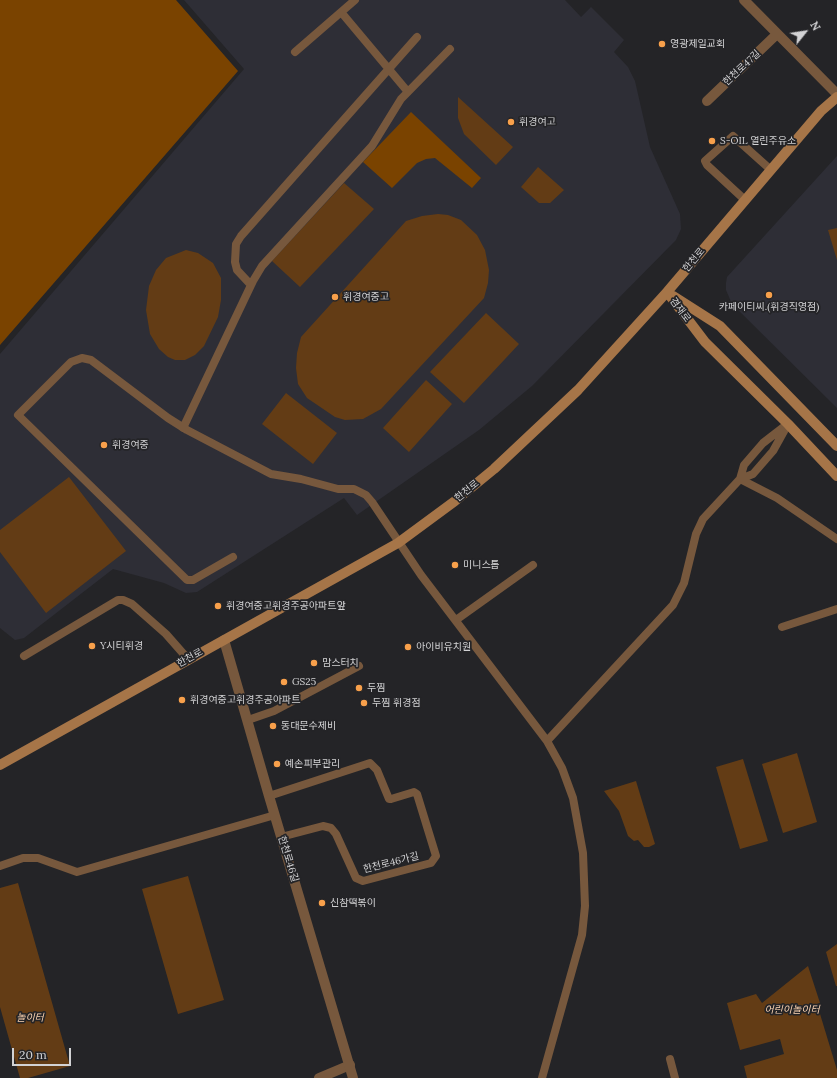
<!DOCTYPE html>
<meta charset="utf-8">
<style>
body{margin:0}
#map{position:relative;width:837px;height:1078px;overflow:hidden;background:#242427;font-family:Lora,serif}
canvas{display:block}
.north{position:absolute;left:785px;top:12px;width:40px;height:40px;-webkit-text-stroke:3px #242427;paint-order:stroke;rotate:60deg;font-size:11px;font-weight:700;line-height:16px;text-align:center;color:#d2d2d4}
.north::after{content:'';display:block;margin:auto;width:14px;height:18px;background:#d2d2d4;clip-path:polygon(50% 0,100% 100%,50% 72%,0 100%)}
.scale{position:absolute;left:12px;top:1048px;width:59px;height:18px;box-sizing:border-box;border:2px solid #d2d2d4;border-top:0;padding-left:5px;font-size:12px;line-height:14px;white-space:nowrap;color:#d2d2d4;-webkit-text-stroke:3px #242427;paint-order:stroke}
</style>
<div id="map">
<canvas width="837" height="1078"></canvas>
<div class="north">N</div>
<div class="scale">20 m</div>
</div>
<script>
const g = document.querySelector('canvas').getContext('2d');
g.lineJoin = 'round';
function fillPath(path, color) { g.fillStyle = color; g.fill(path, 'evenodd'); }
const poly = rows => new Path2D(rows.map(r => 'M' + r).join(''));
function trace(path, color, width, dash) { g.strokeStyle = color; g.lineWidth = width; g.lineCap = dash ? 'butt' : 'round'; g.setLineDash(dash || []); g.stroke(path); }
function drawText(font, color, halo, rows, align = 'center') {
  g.font = font + ' Lora,"Noto Sans KR",serif'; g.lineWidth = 3.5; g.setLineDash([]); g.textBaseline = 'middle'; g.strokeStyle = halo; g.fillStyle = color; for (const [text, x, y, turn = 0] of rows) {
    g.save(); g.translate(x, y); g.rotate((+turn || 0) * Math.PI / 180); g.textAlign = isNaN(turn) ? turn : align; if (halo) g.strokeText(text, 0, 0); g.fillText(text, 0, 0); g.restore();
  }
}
const built = poly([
 [184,0,565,0,581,17,591,7,624,40,614,52,628,67,635,81,650,147,680,214,681,229,676,240,532,386,479,430,357,515,344,498,197,592,186,593,164,583,113,569,24,638,15,640,0,628,0,354,244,69],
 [837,156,837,408,732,304,726,290,726,283,727,277]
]);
const green = poly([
 [458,97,513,147,496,165,464,134,458,118],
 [538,167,564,190,550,203,539,203,521,187],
 [344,183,374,209,300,287,272,261],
 [438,214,448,215,461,220,477,235,485,250,489,270,488,283,484,298,381,409,363,419,345,420,335,417,307,398,298,384,296,368,297,353,301,337,406,221,422,216],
 [837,228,837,260,828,230],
 [186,250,198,253,213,263,221,278,221,300,218,317,204,346,195,355,185,360,175,360,168,357,159,349,150,334,146,310,149,286,156,270,166,258],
 [486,313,519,344,464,403,430,372],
 [426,380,452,404,409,452,383,428],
 [286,393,337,433,313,464,262,424],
 [69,477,126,551,46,613,0,552,0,530],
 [797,753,817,822,783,833,762,764],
 [743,759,768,841,740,849,716,767],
 [636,781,655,844,649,847,644,847,638,840,634,841,628,836,619,811,604,791],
 [188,876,224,1000,178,1014,142,889],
 [18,883,70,1066,28,1078,20,1078,0,1007,0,888],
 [837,944,837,986,836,986,826,952],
 [808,966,820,1003,817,1004,837,1070,837,1078,747,1078,744,1066,784,1054,780,1039,740,1050,727,1003,756,994,762,1003]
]);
const forest = poly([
 [0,0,176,0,238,71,0,345],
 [411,112,481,178,472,188,435,158,426,159,417,163,392,188,363,162]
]);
const service = poly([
 [341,12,408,92],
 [295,52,355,0],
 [745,200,707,165,705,161,733,136,771,170],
 [251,285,237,270,235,262,236,244,241,236,417,37],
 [183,428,253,281,262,266,372,146,401,99,450,49],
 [740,479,777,498,837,539],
 [740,479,744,465,763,443,785,426],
 [233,557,193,580,187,580,18,415,71,362,82,358,91,360,168,418,187,430,271,474,301,479,338,489,354,489,366,495,372,502,421,575,547,741,562,768,573,798,583,853,585,906,582,935,542,1078],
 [456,620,533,565],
 [782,627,837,609],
 [24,656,118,600,123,600,132,604,166,634,188,659],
 [248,720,274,711,359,666],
 [547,741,673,605,684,583,696,534,703,519,740,479,753,474,773,451,788,424],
 [269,796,370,763,377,770,389,799,391,799,414,792,417,794,436,856,431,863,363,881,356,878,336,834,331,828,323,826,281,837],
 [0,866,23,858,38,858,77,872,275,815],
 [670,1059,675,1078]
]);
const minor = poly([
 [744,0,837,94],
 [707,101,777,34],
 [319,1078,350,1065]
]);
const tertiary = poly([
 [224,640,269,796,353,1078]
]);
const secondary = poly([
 [667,292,705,342,788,424,837,476],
 [673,296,720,326,837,446],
 [0,765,398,543,455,501,494,469,578,390,667,292,821,111,837,97]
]);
const markers = [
 [662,44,4,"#f8a04b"],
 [511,122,4,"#f8a04b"],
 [712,141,4,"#f8a04b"],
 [769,295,4,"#f8a04b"],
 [335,297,4,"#f8a04b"],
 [104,445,4,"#f8a04b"],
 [455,565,4,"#f8a04b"],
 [218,606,4,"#f8a04b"],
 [92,646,4,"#f8a04b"],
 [408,647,4,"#f8a04b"],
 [314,663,4,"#f8a04b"],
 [284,682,4,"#f8a04b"],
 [359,688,4,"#f8a04b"],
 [182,700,4,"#f8a04b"],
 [364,703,4,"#f8a04b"],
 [273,726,4,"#f8a04b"],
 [277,764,4,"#f8a04b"],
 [322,903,4,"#f8a04b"]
];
const poiNames = [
 ["영광제일교회",670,44],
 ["휘경여고",519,122],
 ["S-OIL 열린주유소",720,141],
 ["휘경여중고",343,297],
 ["카페이티씨.(휘경직영점)",769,307,"center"],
 ["휘경여중",112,445],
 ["미니스톱",463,565],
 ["휘경여중고휘경주공아파트앞",226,606],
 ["Y시티휘경",100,646],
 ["아이비유치원",416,647],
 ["맘스터치",322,663],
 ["GS25",292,682],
 ["두찜",367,688],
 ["휘경여중고휘경주공아파트",190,700],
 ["두찜 휘경점",372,703],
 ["동대문수제비",281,726],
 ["예손피부관리",285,764],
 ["신참떡볶이",330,903]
];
const streetNames = [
 ["한천로47길",742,68,-43],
 ["한천로",694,260,-50],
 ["겸재로",680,310,53],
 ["한천로",467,491,-39],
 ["한천로",190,658,-29],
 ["한천로46길",288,859,73],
 ["한천로46가길",391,863,-14]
];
const parkNames = [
 ["어린이놀이터",792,1010],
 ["놀이터",30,1018]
];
fillPath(built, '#2e2e36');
fillPath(green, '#633c15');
fillPath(forest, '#7a4300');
trace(service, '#77583d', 8);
trace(minor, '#77583d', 10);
trace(tertiary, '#77583d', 10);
trace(secondary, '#a67548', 10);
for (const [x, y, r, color] of markers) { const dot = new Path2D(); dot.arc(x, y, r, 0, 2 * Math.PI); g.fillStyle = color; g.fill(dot); trace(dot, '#242427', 1.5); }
drawText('10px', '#d2d2d4', '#242427', poiNames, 'left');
drawText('10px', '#d2d2d4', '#242427', streetNames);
drawText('italic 10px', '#fdd5b3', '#242427', parkNames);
</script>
